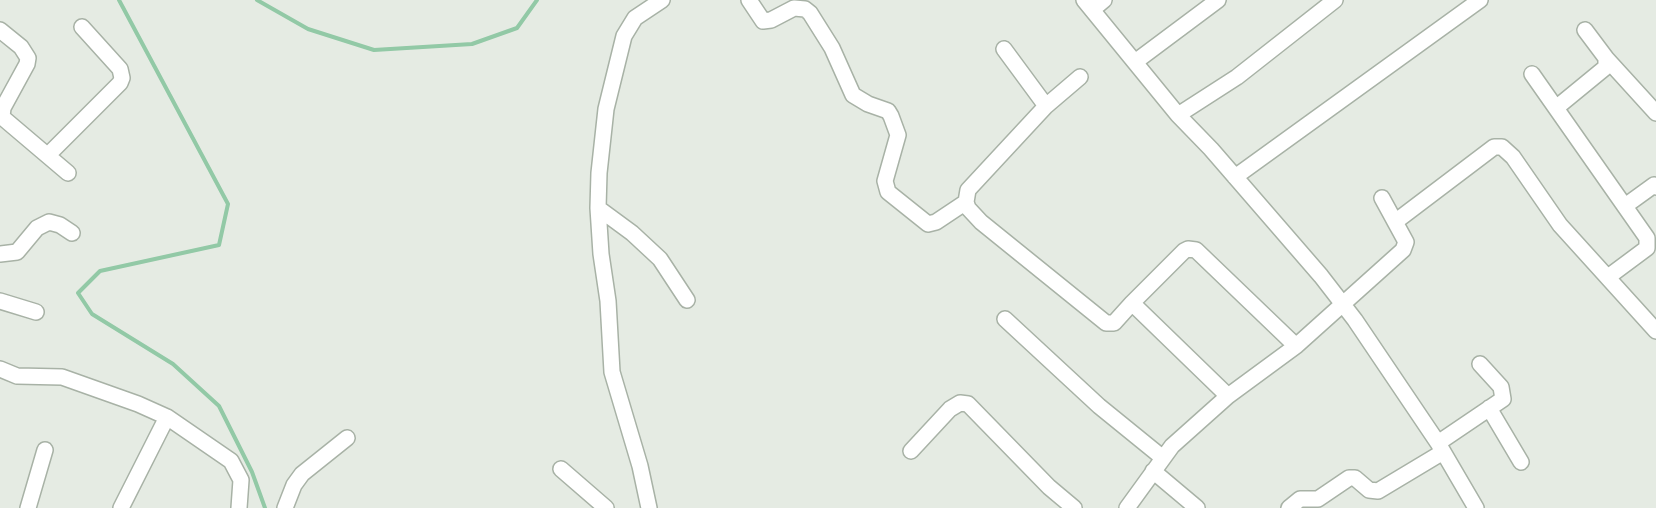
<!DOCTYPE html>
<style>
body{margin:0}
canvas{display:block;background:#e5ebe3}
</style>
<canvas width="1656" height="508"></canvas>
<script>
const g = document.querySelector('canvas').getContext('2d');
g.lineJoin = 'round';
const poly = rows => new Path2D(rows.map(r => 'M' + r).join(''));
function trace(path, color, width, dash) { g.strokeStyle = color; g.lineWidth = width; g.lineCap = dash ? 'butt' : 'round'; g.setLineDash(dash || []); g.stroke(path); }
const stream = poly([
 [119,0,228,204,219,245,100,271,78,293,92,314,173,364,219,406,252,472,265,508],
 [257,0,308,29,374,50,472,44,517,28,537,0]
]);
const minor = poly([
 [749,0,763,21,771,20,794,8,805,9,810,13,832,48,853,95,868,104,888,111,891,116,898,135,885,181,888,192,928,224,936,222,966,202],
 [1084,0,1178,115,1211,149,1321,276,1355,320,1438,443,1476,508],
 [1092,10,1104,0],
 [0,30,21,47,28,58,27,64,3,108,2,117,68,173],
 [1004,49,1046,106],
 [1606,58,1656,113],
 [1135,62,1218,0],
 [1532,74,1647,238,1647,248,1608,277],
 [1080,77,1046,106,968,190,966,202,968,208,981,222,1106,323,1114,323,1132,303],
 [1556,108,1606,67,1606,58,1585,30],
 [1178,115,1237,77,1335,0],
 [48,155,120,83,122,78,120,69,82,27],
 [1235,177,1480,0],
 [1625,206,1654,185,1656,187],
 [598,208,632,233,660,259,687,300],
 [1395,222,1494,147,1502,147,1513,157,1560,225,1656,331],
 [0,254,17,252,37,228,49,222,60,225,72,233],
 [0,301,36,312],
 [1005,319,1099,406,1163,458],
 [0,369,17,376,62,377,138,404,167,417,231,461,241,480,239,508],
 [1228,396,1132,303,1184,251,1188,249,1196,250,1296,346],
 [1489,408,1521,462],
 [1438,443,1503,399,1501,387,1480,364],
 [911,451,950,409,960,403,968,404,1049,487,1074,508],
 [561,469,606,508],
 [1153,471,1197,508],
 [28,508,45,450],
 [121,508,167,417],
 [285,508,294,485,302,474,347,438],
 [649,508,640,466,612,372,608,301,601,254,598,208,599,173,606,109,624,36,635,18,662,0],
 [1127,508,1172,446,1228,396,1296,346,1403,250,1406,242,1382,198],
 [1289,508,1300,499,1318,499,1349,478,1355,478,1369,490,1378,491,1443,452]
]);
trace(stream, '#92c9a6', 4);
trace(minor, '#a8b2a6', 18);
trace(minor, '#fff', 15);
</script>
